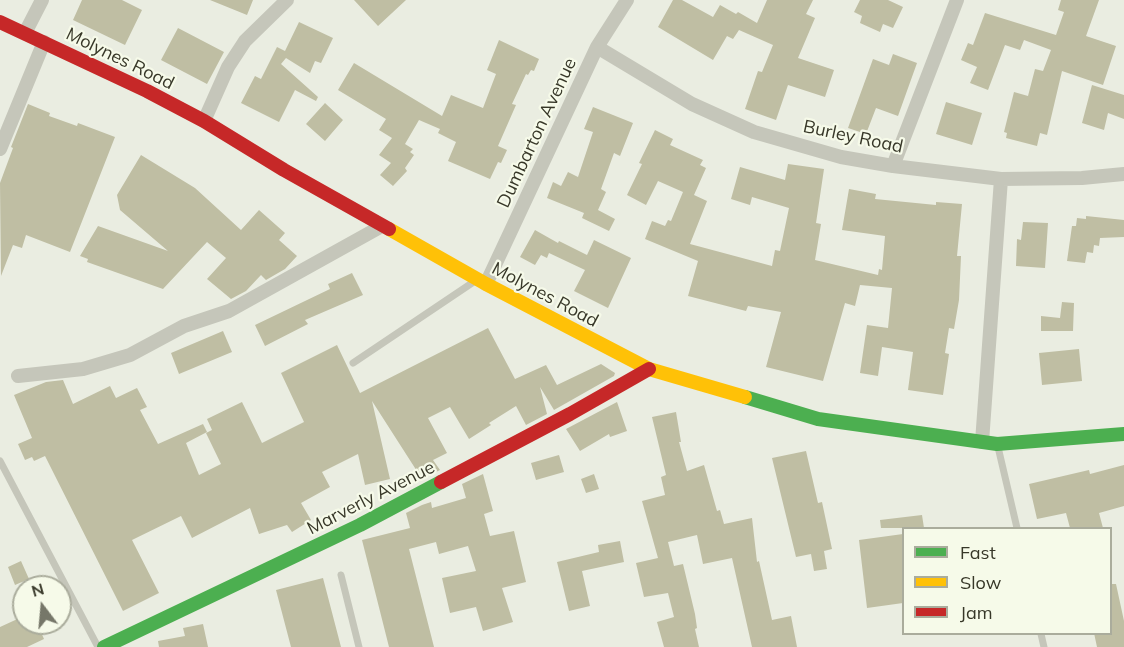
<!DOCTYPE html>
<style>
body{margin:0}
#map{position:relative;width:1124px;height:647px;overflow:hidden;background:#eaede1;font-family:Mulish,sans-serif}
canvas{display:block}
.legend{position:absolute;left:902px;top:527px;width:210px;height:108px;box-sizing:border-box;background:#f6fae9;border:2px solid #aaac9c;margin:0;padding:8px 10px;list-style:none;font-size:18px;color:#373728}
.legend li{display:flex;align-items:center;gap:12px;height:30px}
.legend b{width:30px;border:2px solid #aaac9c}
.north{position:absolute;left:12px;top:575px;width:60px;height:60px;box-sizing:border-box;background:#f6fae9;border:2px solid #aaac9c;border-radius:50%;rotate:344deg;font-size:16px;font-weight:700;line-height:24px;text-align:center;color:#373728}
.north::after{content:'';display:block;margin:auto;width:21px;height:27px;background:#767769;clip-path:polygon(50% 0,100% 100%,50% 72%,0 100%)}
</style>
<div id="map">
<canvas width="1124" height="647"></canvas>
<ul class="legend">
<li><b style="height:8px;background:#4caf50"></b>Fast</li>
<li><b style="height:8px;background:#ffc107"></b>Slow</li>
<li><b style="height:8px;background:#c62828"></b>Jam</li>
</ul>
<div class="north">N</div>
</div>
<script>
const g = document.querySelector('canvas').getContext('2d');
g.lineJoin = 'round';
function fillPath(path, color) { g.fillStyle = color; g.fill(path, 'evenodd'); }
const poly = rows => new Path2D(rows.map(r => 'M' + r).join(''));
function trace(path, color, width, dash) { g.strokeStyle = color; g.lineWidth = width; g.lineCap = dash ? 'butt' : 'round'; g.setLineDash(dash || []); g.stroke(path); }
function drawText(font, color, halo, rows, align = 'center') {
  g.font = font + ' Mulish,sans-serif'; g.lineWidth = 4.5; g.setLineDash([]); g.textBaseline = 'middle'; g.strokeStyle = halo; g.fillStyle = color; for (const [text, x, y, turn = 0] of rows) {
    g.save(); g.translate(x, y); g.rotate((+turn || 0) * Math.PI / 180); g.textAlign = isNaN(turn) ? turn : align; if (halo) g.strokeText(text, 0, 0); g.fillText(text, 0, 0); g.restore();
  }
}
const building = poly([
 [82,0,122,0,142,10,125,45,73,20],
 [210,0,253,0,247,15],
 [354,0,406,0,378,26],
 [673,0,682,0,713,17,720,5,736,14,738,12,757,23,767,0,813,0,806,14,815,18,798,58,834,70,825,97,788,85,776,120,745,109,758,71,762,72,773,45,739,30,733,39,727,36,713,60,658,27],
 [860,0,888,0,903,7,893,28,883,24,880,32,860,23,862,16,854,12],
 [1061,0,1099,0,1086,36,1116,46,1103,85,1062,71,1047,135,1040,133,1037,146,1006,138,1007,133,1004,132,1014,92,1028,96,1035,69,1043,71,1051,50,1024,40,1020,50,1005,45,988,90,970,83,977,67,961,60,968,43,973,45,985,13,1056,35,1064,12,1058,10],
 [299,22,333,38,321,63,315,61,310,73,286,58,281,64,318,97,316,101,295,90,279,122,241,103,255,76,261,79,277,47,285,51],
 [178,28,224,52,207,84,161,60],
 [499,40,539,59,534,71,531,70,528,75,526,74,512,104,516,105,498,146,507,150,501,163,498,162,490,179,448,161,456,142,438,133,440,129,419,120,405,144,413,149,410,152,414,155,405,168,407,171,393,186,380,175,391,163,379,155,392,138,379,130,386,119,338,90,354,63,442,116,451,95,483,108,496,74,487,70],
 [893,54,917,63,898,116,876,108,866,134,848,128,873,59,889,65],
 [1092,85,1124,95,1124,119,1108,113,1104,130,1082,123],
 [946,102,982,113,972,145,936,134],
 [325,103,343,120,325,141,306,124],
 [28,104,50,113,49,116,77,126,78,123,115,137,70,252,26,235,22,248,13,245,1,276,0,183,13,148,11,147],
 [593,107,633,123,620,156,614,153,601,189,606,192,598,210,615,219,609,231,582,218,584,213,547,198,553,182,561,186,568,172,578,177,593,132,584,129],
 [655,130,673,139,670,145,703,160,700,165,706,168,694,195,707,201,690,244,772,266,775,250,780,251,789,208,752,197,750,205,731,199,740,167,785,180,788,164,824,169,816,223,821,224,815,260,878,275,879,269,882,270,885,236,842,230,849,189,876,194,875,199,936,205,936,202,962,204,957,256,961,256,959,300,954,329,949,328,945,353,949,354,943,395,908,390,913,352,882,347,878,376,860,373,867,325,888,328,892,288,860,285,855,306,845,303,823,381,766,367,781,312,748,306,746,311,688,296,698,261,645,239,652,221,665,226,668,220,671,221,683,192,658,181,646,205,627,195,642,164,639,163],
 [141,155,195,188,241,230,259,210,285,233,279,240,297,256,285,269,266,280,261,275,246,291,231,299,207,279,226,258,207,242,163,289,87,262,88,259,80,256,98,226,168,251,120,210,117,195],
 [1086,216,1124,220,1124,237,1100,238,1099,246,1094,245,1093,253,1087,252,1085,263,1067,261,1072,226,1076,226,1077,218,1086,219],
 [1023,222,1048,223,1045,268,1016,266,1017,239,1021,240],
 [535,230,558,243,559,241,587,255,594,240,631,258,608,308,574,291,585,270,549,253,547,258,541,255,535,265,520,257],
 [352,273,363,295,305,320,308,324,265,346,255,325,330,289,328,284],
 [1062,302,1074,303,1073,331,1041,331,1041,316,1060,318],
 [488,328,515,379,546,365,557,385,601,364,615,373,614,376,554,410,540,387,547,414,526,425,516,406,489,423,491,425,469,439,450,407,428,418,447,453,433,460,440,470,422,479,372,401,390,479,365,485,358,454,322,472,330,487,301,503,311,520,292,532,287,525,259,534,250,508,192,538,181,516,132,540,159,593,123,611,45,456,34,461,32,457,25,460,18,444,32,438,14,395,46,382,63,380,73,404,110,386,116,398,137,388,147,407,140,410,158,444,203,424,207,432,186,443,199,475,221,464,206,433,212,430,207,419,242,402,262,443,304,422,281,373,337,345,360,393],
 [223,331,232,352,179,374,171,353],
 [1079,349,1082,381,1042,385,1039,353],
 [617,402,627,431,610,437,609,434,580,451,566,429],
 [676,412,681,442,679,442,687,471,704,465,717,511,720,510,724,524,752,518,757,562,759,561,772,620,791,616,797,647,752,647,732,558,703,564,697,535,668,542,674,566,683,564,695,614,697,628,695,629,699,647,664,647,657,622,674,617,668,593,644,597,636,563,658,558,642,501,665,495,661,477,666,475,652,417],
 [806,451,818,503,822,502,832,549,824,551,827,569,814,571,811,554,796,557,772,458],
 [559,455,564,472,536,480,531,463],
 [1124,465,1124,506,1099,513,1103,528,1070,528,1066,513,1037,519,1029,484,1089,470,1090,474],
 [483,474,493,511,484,514,490,536,514,531,526,582,502,588,513,622,483,631,476,607,450,613,442,578,476,571,468,546,439,554,436,542,409,549,434,647,389,647,362,540,410,528,406,513,422,505,431,502,432,508,466,498,462,484],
 [594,474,599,489,586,493,581,479],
 [922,515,924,528,881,528,880,520],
 [903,534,903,603,867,608,859,540],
 [620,541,624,562,582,571,590,606,569,611,557,562,599,552,598,545],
 [21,561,29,579,15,585,8,567],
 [323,578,341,647,291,647,276,590],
 [1110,584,1116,584,1124,621,1124,647,1097,647,1094,633,1110,633],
 [24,616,24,623,37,623,44,639,27,647,0,647,0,627],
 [203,624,208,647,159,647,158,641,185,636,183,628]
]);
const lane = poly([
 [353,363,475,281],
 [998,447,1017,528],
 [0,461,98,647],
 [341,575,359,647],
 [1041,634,1044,647]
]);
const street = poly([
 [25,33,42,0],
 [597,47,692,104,754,132,841,157,893,166,1001,179,1082,178,1124,174],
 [204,121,228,67,245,41,287,0],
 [0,149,44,42],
 [893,166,957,0],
 [486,284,597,47,627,0],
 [18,376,83,369,130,355,184,326,229,311,382,226],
 [982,442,1001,179]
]);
const fast = poly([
 [745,397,818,419,997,444,1124,434],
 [104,647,360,525,441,482]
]);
const slow = poly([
 [389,229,486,284,649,369,745,397]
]);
const jam = poly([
 [0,22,147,91,204,121,284,170,389,229],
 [441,482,570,414,649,369]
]);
const streetNames = [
 ["Molynes Road",120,59,26],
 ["Dumbarton Avenue",537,133,-65],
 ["Burley Road",853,137,12],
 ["Molynes Road",545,295,28],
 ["Marverly Avenue",371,498,-27]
];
fillPath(building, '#bfbea3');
trace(lane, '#c5c6ba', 7);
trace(street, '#c5c6ba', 14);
trace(fast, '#4caf50', 14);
trace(slow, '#ffc107', 14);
trace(jam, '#c62828', 14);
drawText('18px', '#373728', '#f6fae9', streetNames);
</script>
